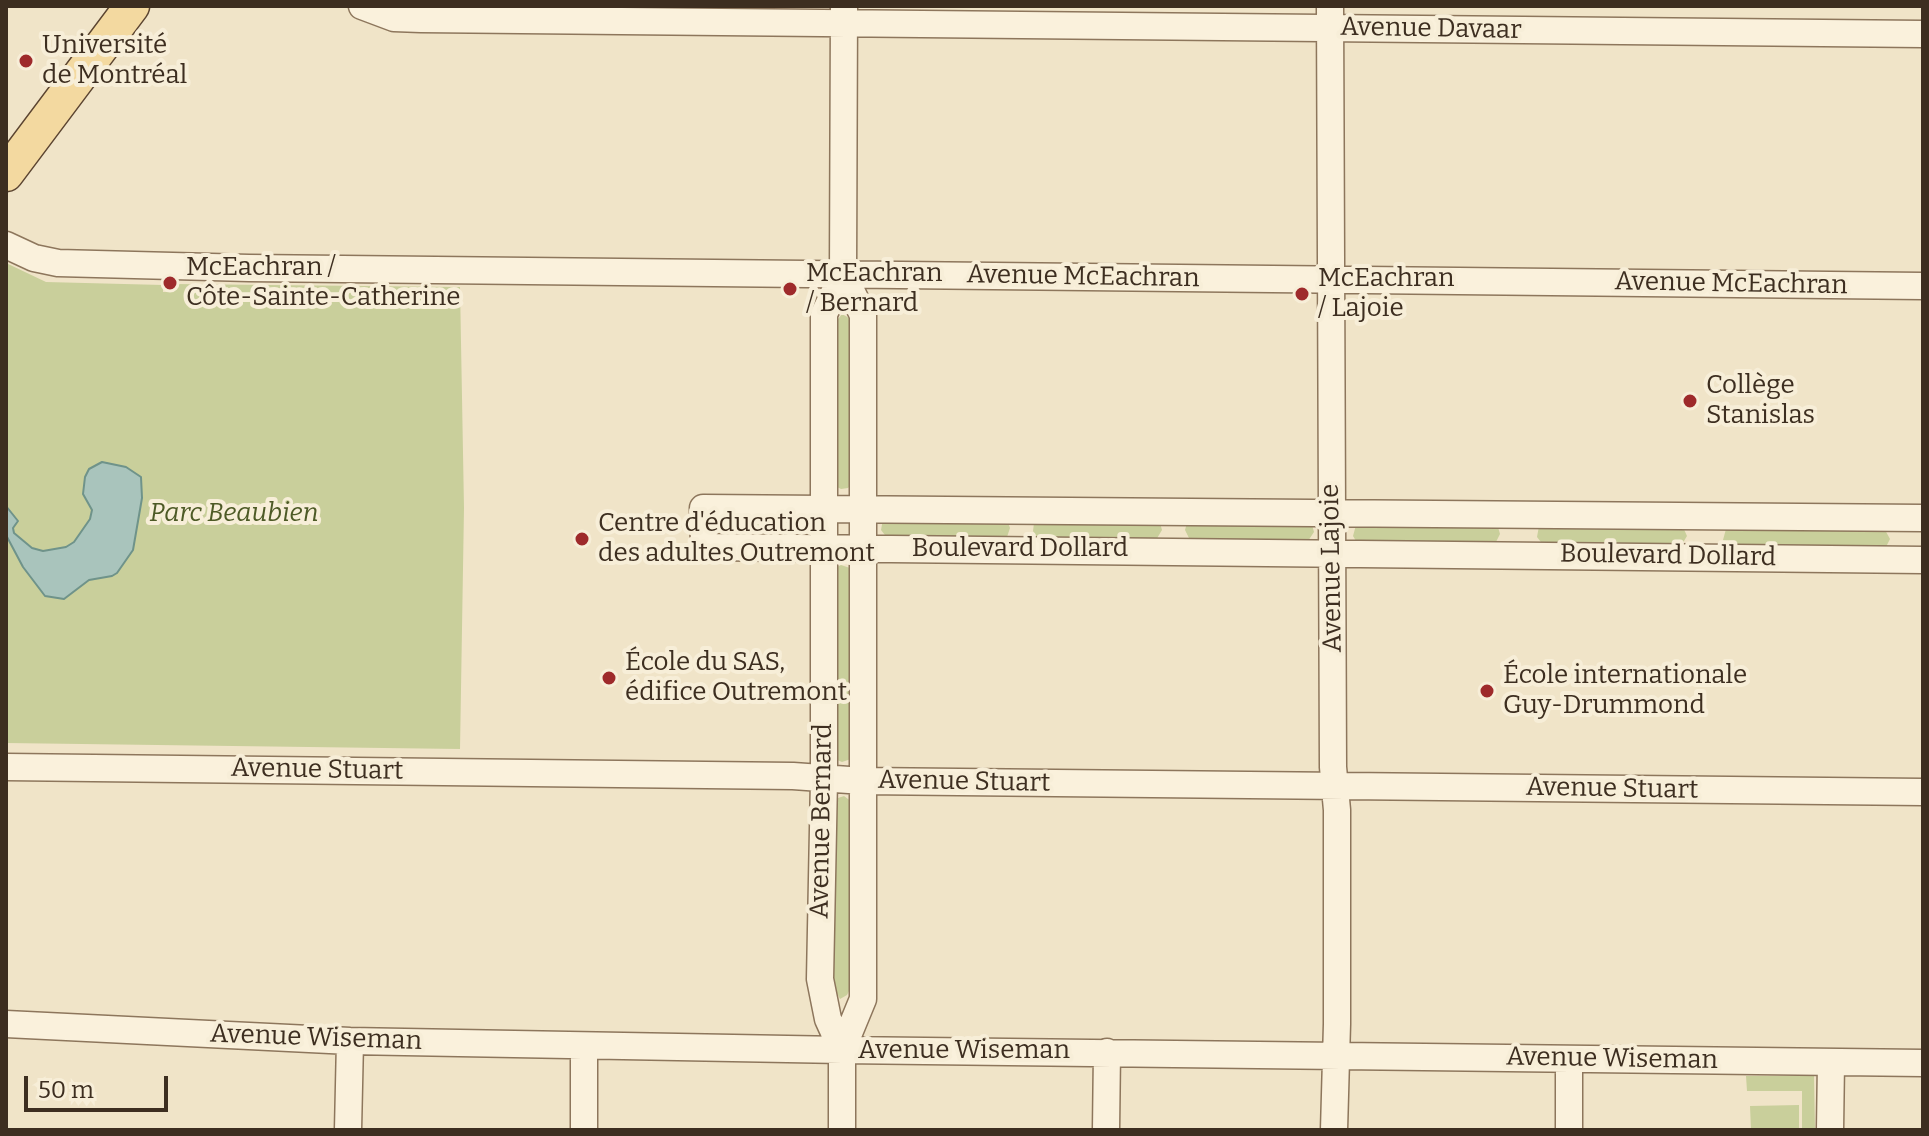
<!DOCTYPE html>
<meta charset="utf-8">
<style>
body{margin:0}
#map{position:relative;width:1929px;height:1136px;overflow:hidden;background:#f0e4c8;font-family:Bitter,serif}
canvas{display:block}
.frame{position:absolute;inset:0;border:8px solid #3d2e20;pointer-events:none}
.scale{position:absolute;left:24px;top:1076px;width:144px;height:36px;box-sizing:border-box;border:4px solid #3d2e20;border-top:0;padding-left:10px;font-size:24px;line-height:28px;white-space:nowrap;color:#3d2e20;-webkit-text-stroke:6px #f7eed8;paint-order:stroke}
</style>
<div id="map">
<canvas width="1929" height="1136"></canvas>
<div class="frame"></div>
<div class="scale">50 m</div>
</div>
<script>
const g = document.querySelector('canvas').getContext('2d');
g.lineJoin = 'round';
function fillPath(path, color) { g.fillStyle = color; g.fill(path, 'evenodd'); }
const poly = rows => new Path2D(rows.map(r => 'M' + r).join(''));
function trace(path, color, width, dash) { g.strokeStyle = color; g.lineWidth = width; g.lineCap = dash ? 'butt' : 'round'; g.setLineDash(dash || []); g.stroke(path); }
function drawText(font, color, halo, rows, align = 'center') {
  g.font = font + ' Bitter,serif'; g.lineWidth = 8; g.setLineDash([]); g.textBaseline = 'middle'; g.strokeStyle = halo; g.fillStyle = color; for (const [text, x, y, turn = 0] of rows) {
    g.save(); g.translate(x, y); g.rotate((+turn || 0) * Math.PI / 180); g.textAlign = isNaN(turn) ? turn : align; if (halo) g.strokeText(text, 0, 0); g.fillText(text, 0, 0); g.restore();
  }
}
const green = poly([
 [6,263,46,282,163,285,163,292,173,292,173,284,460,287,464,508,460,749,6,743],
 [842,314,849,318,851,325,853,483,848,488,841,489,835,486,835,323],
 [800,515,800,535,716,535,712,520],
 [883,519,1007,520,1010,528,1007,537,1001,540,888,539,881,530],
 [1034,523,1160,523,1162,530,1156,540,1037,538,1033,531],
 [1187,523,1312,525,1314,532,1306,544,1190,540,1185,530],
 [1356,525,1498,527,1500,534,1496,542,1491,546,1356,541,1353,536],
 [1682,525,1687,536,1681,546,1544,546,1537,537,1539,526],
 [1884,528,1890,539,1886,547,1726,545,1723,540,1726,529],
 [841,565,850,568,851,759,842,762,835,759,835,568],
 [844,796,852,802,854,955,850,989,847,995,840,999,831,982,835,799],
 [1746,1076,1814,1076,1815,1130,1802,1130,1802,1091,1747,1091],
 [1799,1105,1799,1130,1751,1130,1750,1106]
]);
const water = poly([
 [102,462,126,467,141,477,142,498,133,550,117,573,112,576,89,580,64,599,45,596,23,567,6,535,6,506,18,521,13,528,14,533,32,548,43,551,66,547,74,542,90,519,92,510,83,494,85,477,89,469,102,462]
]);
const minor = poly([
 [362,6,394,18,421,19,1923,34],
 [1330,6,1333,767,1337,810,1337,1024,1334,1130],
 [6,245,34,258,58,263,249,268,1923,286],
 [1923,518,703,508,704,547,1923,560],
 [6,767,793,776,863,781,1923,792],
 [6,1024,350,1041,842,1050,1923,1063],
 [842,1050,828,1019,820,979,824,779,824,314,843,274],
 [1569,1060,1569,1130],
 [348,1130,350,1041],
 [584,1130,584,1046],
 [842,1130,842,1050,863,999,863,315,843,274,844,6],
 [1106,1130,1107,1052],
 [1830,1130,1831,1062]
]);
const major = poly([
 [6,174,132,6]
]);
const markers = [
 [26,61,8,"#9e2a2b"],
 [170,283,8,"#9e2a2b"],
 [790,289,8,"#9e2a2b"],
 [1302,294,8,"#9e2a2b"],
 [1690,401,8,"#9e2a2b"],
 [582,539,8,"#9e2a2b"],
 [609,678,8,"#9e2a2b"],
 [1487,691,8,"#9e2a2b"]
];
const streetNames = [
 ["Avenue Davaar",1431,29,1],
 ["Avenue McEachran",1083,277,1],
 ["Avenue McEachran",1731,284,1],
 ["Boulevard Dollard",1020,549],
 ["Boulevard Dollard",1668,556,1],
 ["Avenue Lajoie",1332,568,-91],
 ["Avenue Stuart",317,770,1],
 ["Avenue Stuart",964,782,1],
 ["Avenue Stuart",1612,789,1],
 ["Avenue Bernard",822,821,-89],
 ["Avenue Wiseman",316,1038,2],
 ["Avenue Wiseman",964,1051],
 ["Avenue Wiseman",1612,1059,1]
];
const poiNames = [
 ["Université",42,46],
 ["de Montréal",42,76],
 ["McEachran /",186,268],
 ["Côte-Sainte-Catherine",186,298],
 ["McEachran",806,274],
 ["/ Bernard",806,304],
 ["McEachran",1318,279],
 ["/ Lajoie",1318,309],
 ["Collège",1706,386],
 ["Stanislas",1706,416],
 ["Centre d'éducation",598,524],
 ["des adultes Outremont",598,554],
 ["École du SAS,",625,663],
 ["édifice Outremont",625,693],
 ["École internationale",1503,676],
 ["Guy-Drummond",1503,706]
];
const parkNames = [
 ["Parc Beaubien",234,514]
];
fillPath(green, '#c9cf9b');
fillPath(water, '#a9c4bc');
trace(water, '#6f938a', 2);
trace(minor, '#8d765c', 29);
trace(major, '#5b4430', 37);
trace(minor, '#faf1dc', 26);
trace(major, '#f3d9a0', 34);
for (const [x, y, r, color] of markers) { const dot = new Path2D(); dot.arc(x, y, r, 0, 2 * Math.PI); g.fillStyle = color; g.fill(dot); trace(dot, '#f7eed8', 3); }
drawText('26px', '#3d2e20', '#f7eed8', streetNames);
drawText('26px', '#3d2e20', '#f7eed8', poiNames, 'left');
drawText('italic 26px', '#4d5a26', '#f7eed8', parkNames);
</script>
